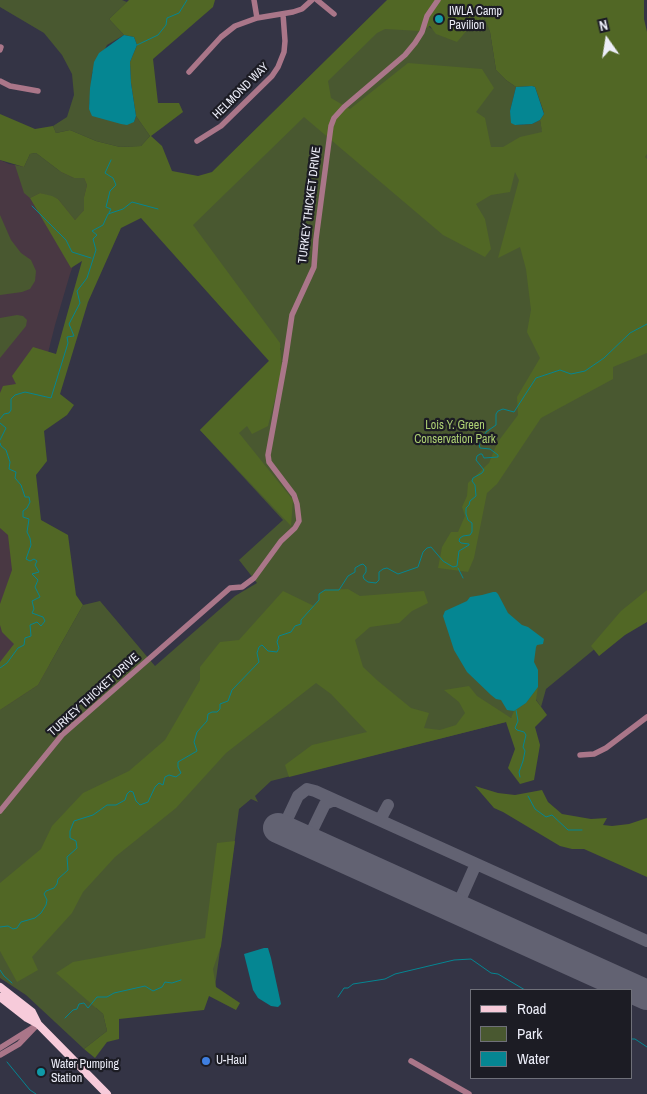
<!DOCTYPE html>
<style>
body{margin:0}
#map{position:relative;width:647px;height:1094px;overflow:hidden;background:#343445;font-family:"Archivo Narrow",sans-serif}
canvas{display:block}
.legend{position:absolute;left:470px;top:989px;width:162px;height:90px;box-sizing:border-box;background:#1c1c24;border:1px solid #6f7079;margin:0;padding:6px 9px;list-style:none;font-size:15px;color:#ecedf8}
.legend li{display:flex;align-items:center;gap:10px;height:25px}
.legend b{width:25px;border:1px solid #6f7079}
.north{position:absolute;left:582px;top:15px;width:50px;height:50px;-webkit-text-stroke:4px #1c1c24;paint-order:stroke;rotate:347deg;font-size:14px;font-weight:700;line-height:20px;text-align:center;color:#ecedf8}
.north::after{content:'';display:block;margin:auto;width:18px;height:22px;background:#ecedf8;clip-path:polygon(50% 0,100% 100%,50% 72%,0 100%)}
</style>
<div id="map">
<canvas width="647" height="1094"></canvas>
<ul class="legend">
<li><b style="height:6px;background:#f7cbda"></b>Road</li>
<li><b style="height:14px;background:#495830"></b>Park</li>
<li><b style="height:14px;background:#058692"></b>Water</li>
</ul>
<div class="north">N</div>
</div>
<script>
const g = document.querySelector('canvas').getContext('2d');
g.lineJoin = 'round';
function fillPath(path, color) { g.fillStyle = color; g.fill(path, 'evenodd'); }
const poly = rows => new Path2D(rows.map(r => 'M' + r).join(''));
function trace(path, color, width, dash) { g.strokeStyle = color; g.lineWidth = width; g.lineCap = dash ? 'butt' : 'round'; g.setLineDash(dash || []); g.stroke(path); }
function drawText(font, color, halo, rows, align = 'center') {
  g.font = font + ' "Archivo Narrow",sans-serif'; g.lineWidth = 4.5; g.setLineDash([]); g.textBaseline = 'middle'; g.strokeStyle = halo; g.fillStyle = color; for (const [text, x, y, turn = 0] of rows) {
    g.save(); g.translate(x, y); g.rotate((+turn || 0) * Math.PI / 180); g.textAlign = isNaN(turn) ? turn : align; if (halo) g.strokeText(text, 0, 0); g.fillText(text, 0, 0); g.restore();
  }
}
const education = poly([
 [0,160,9,164,105,178,70,274,55,325,12,496,62,721,0,791]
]);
const green = poly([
 [0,0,122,0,127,2,109,19,124,35,107,45,92,73,89,109,134,122,136,116,150,136,141,146,120,147,96,141,70,130,56,133,53,126,67,117,74,95,72,74,62,55,44,33,0,7],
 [387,1,447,38,486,19,490,32,496,70,506,80,516,87,510,111,515,125,532,124,540,120,542,130,647,50,647,606,546,689,541,707,535,698,506,722,271,781,255,796,258,802,251,799,239,809,215,987,96,1008,103,1014,107,1031,84,1049,26,995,0,978,0,710,38,685,83,605,100,601,155,666,235,596,257,583,239,560,283,520,200,430,281,349,207,272,185,199],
 [36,153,61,172,74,178,84,178,87,185,84,197,84,210,75,220,58,199,40,193,30,198,24,193,15,165,24,167,30,154],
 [0,215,11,240,21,253,31,260,36,271,35,281,30,289,22,292,0,295],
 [17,315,23,316,27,320,26,326,0,358,0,318]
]);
const forest = poly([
 [129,0,215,0,213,7,153,59,158,103,179,103,183,112,151,136,162,146,172,171,198,176,212,172,387,0,644,0,644,19,647,32,647,154,645,157,647,159,647,353,613,367,613,379,541,418,497,484,487,493,474,558,468,572,438,568,442,547,451,532,458,532,465,516,462,507,467,496,468,483,489,463,497,443,518,415,517,397,540,358,527,332,531,310,526,269,520,247,498,258,519,180,515,172,510,192,491,195,476,204,485,219,491,249,485,257,443,235,304,117,193,225,280,343,282,371,268,426,252,434,247,426,239,433,293,500,291,526,200,430,269,361,141,218,121,228,88,302,60,394,74,405,67,415,44,431,47,461,36,475,41,520,68,535,76,595,83,605,38,685,0,710,0,662,14,644,2,632,0,625,0,604,12,570,8,535,0,528,0,393,3,386,16,384,12,376,33,347,56,354,82,261,71,268,30,198,40,193,52,196,58,199,75,220,84,210,84,197,87,185,84,178,74,178,61,172,36,153,30,154,24,167,0,160,0,114,35,129,53,126,56,133,70,130,96,141,120,147,141,146,150,136,136,116,131,83,130,62,137,45,134,37,124,35,109,19],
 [485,19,490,32,496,70,506,80,516,87,532,86,535,87,543,110,544,114,540,120,542,132,520,137,503,147,491,147,485,118,476,112,494,88,482,69,408,63,350,109,331,98,328,81,377,33,385,29,420,31,430,26,436,34,457,42,468,29],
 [348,589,360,596,424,591,428,603,412,611,399,623,370,627,355,640,363,667,378,681,411,708,429,713,424,728,440,730,456,725,465,713,459,702,444,690,469,686,477,696,511,718,514,711,526,703,538,687,536,700,547,715,535,727,540,745,534,780,520,784,508,768,515,749,506,722,289,777,285,765,312,745,367,732,331,694,316,683,226,753,176,808,115,857,83,892,72,913,32,957,38,970,17,982,0,951,0,883,41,849,52,826,83,793,129,771,165,740,200,680,200,667,220,642,239,640,283,591,314,606,319,600,319,594,325,590],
 [647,590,647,622,625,635,599,656,591,646,621,611],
 [475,786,498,793,515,795,542,790,548,802,562,814,591,819,607,818,603,825,612,826,629,824,647,818,647,877,584,849,572,849,560,846,503,812,494,808],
 [235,841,221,946,213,969,216,987,240,1003,236,1010,209,996,204,1010,119,1019,119,1039,107,1042,95,1058,84,1049,107,1031,103,1014,56,973,73,962,205,938,217,843]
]);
const water = poly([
 [124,35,134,37,137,45,130,62,131,83,136,116,134,122,127,125,121,124,92,116,89,109,90,88,94,62,99,53],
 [532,86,535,87,544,114,540,120,532,124,515,125,511,123,510,111,516,87],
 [493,592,496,592,498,594,508,613,522,625,528,627,544,639,543,644,537,645,536,647,534,662,538,670,538,687,526,703,514,711,507,710,501,700,496,699,491,695,467,672,454,650,443,616,445,611,467,601,470,597,482,595],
 [264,948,268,948,271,958,281,1004,278,1007,271,1006,258,998,253,990,244,954]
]);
const stream = poly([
 [137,45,158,35,166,25,167,18,179,13,187,0],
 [32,206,66,240,72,252,91,258],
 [109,213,111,209,106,207,110,191,116,185,113,178,105,173,111,160],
 [0,419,4,414,9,413,11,410,11,399,15,395,25,392,51,398,68,343,67,337,74,336,69,324,80,303,77,291,87,278,96,250,93,239,97,235,92,231,103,225,108,214,123,209,132,202,158,209],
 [0,423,6,428,0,440],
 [0,443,1,446,6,450,10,462,9,469,16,472,15,478,21,485,25,497,29,497,30,502,27,508,23,511,23,517,29,519,27,532,30,538,31,545,26,559,30,561,34,559,37,561,35,565,39,572,32,574,38,580,35,587,40,597,32,601,34,609,32,613,43,617,45,621,41,626,37,622,30,625,31,636,25,638,24,645,18,648,7,663,0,668],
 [458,568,463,578],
 [516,710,518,721,515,728,517,730,524,732,526,735,523,747,525,751,523,761,519,772,520,777],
 [528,796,535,809,546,817,552,815,568,830,582,830],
 [0,927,8,926,13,929,17,928,21,922,35,918,41,913,46,905,47,900,44,894,46,891,54,888,57,884,58,879,68,870,67,857,77,848,76,841,70,838,70,831,74,821,93,815,107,805,116,805,125,800,127,794,130,791,133,792,136,801,140,805,148,802,155,787,159,783,163,785,165,777,169,775,176,777,181,773,178,767,178,762,197,751,194,742,197,732,207,721,208,714,212,712,217,712,220,709,220,704,228,701,232,690,259,662,257,653,259,647,262,645,268,651,277,652,279,648,277,642,279,636,291,632,295,626,301,624,301,620,319,600,319,594,325,590,339,590,348,576,355,572,355,568,360,565,363,564,366,567,366,572,363,576,364,579,368,582,376,583,379,580,379,572,383,569,387,568,398,574,418,567,423,552,427,548,431,547,443,561,453,567,457,566,459,551,469,545,469,544,461,543,459,541,460,538,463,536,470,535,472,532,472,523,468,520,466,514,466,508,469,505,470,501,476,496,475,485,472,481,473,478,482,473,484,470,476,460,477,456,480,454,482,454,484,458,498,457,498,455,490,449,480,448,479,444,486,432,496,425,496,414,498,411,503,409,514,412,536,378,560,370,571,374,585,371,604,358,630,333,647,324],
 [0,970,4,976,12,983],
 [338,997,344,988,348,988,353,984,385,979,395,974,454,960,471,959,491,973,498,974,525,990],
 [65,1018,73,1010,77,1009,79,1004,84,1003,88,1008,97,997,107,997,114,993,145,986,153,991,162,987,165,982,172,983,181,980],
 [631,1039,635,1039,647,1047],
 [7,1062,30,1090,36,1094]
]);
const taxiway = poly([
 [380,820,388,805],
 [282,830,298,796,307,789,315,791,647,941],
 [307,841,325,804,332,801,337,801],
 [456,909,476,864]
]);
const runway = poly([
 [278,828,647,995]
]);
const minor = poly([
 [254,0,257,18],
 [317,0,334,14],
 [0,50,1,47],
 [189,72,221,37,235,26,257,18,293,12,302,9,312,0],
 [0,81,10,86,38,91],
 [197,141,221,126,272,76,278,67,284,52,285,41,283,14],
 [580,755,594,754,606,748,647,717],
 [0,811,62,735,230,588,242,587,254,578,281,541,295,528,299,521,297,504,294,495,269,462,268,455,285,362,292,315,314,267,316,239,331,126,334,118,344,107,405,55,415,43,422,32,427,16,438,0],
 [0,1048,32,1028],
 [0,1055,19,1044,38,1024],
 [411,1061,469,1094]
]);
const major = poly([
 [0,987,32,1012,38,1024,107,1094],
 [0,997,27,1018,38,1024]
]);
const markers = [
 [439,19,5,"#0f9aa8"],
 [206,1061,5,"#3f7fe0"],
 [41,1072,5,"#0f9aa8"]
];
const poiNames = [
 ["IWLA Camp",449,12],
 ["Pavilion",449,26],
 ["U-Haul",216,1061],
 ["Water Pumping",51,1065],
 ["Station",51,1079]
];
const streetNames = [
 ["HELMOND WAY",241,91,-45],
 ["TURKEY THICKET DRIVE",310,205,-83],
 ["TURKEY THICKET DRIVE",94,695,-42]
];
const parkNames = [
 ["Lois Y. Green",455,426],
 ["Conservation Park",455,440]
];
fillPath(education, '#493843');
fillPath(green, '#495830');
fillPath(forest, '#516725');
fillPath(water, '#058692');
trace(stream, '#058692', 1);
trace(taxiway, '#626272', 12);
trace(runway, '#626272', 30);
trace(minor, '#aa7689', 5.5);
trace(major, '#f7cbda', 8);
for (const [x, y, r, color] of markers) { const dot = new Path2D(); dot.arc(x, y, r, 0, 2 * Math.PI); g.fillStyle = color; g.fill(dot); trace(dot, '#1c1c24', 2); }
drawText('12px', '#ecedf8', '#1c1c24', poiNames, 'left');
drawText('12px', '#ecedf8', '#1c1c24', streetNames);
drawText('12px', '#add073', '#1c1c24', parkNames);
</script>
